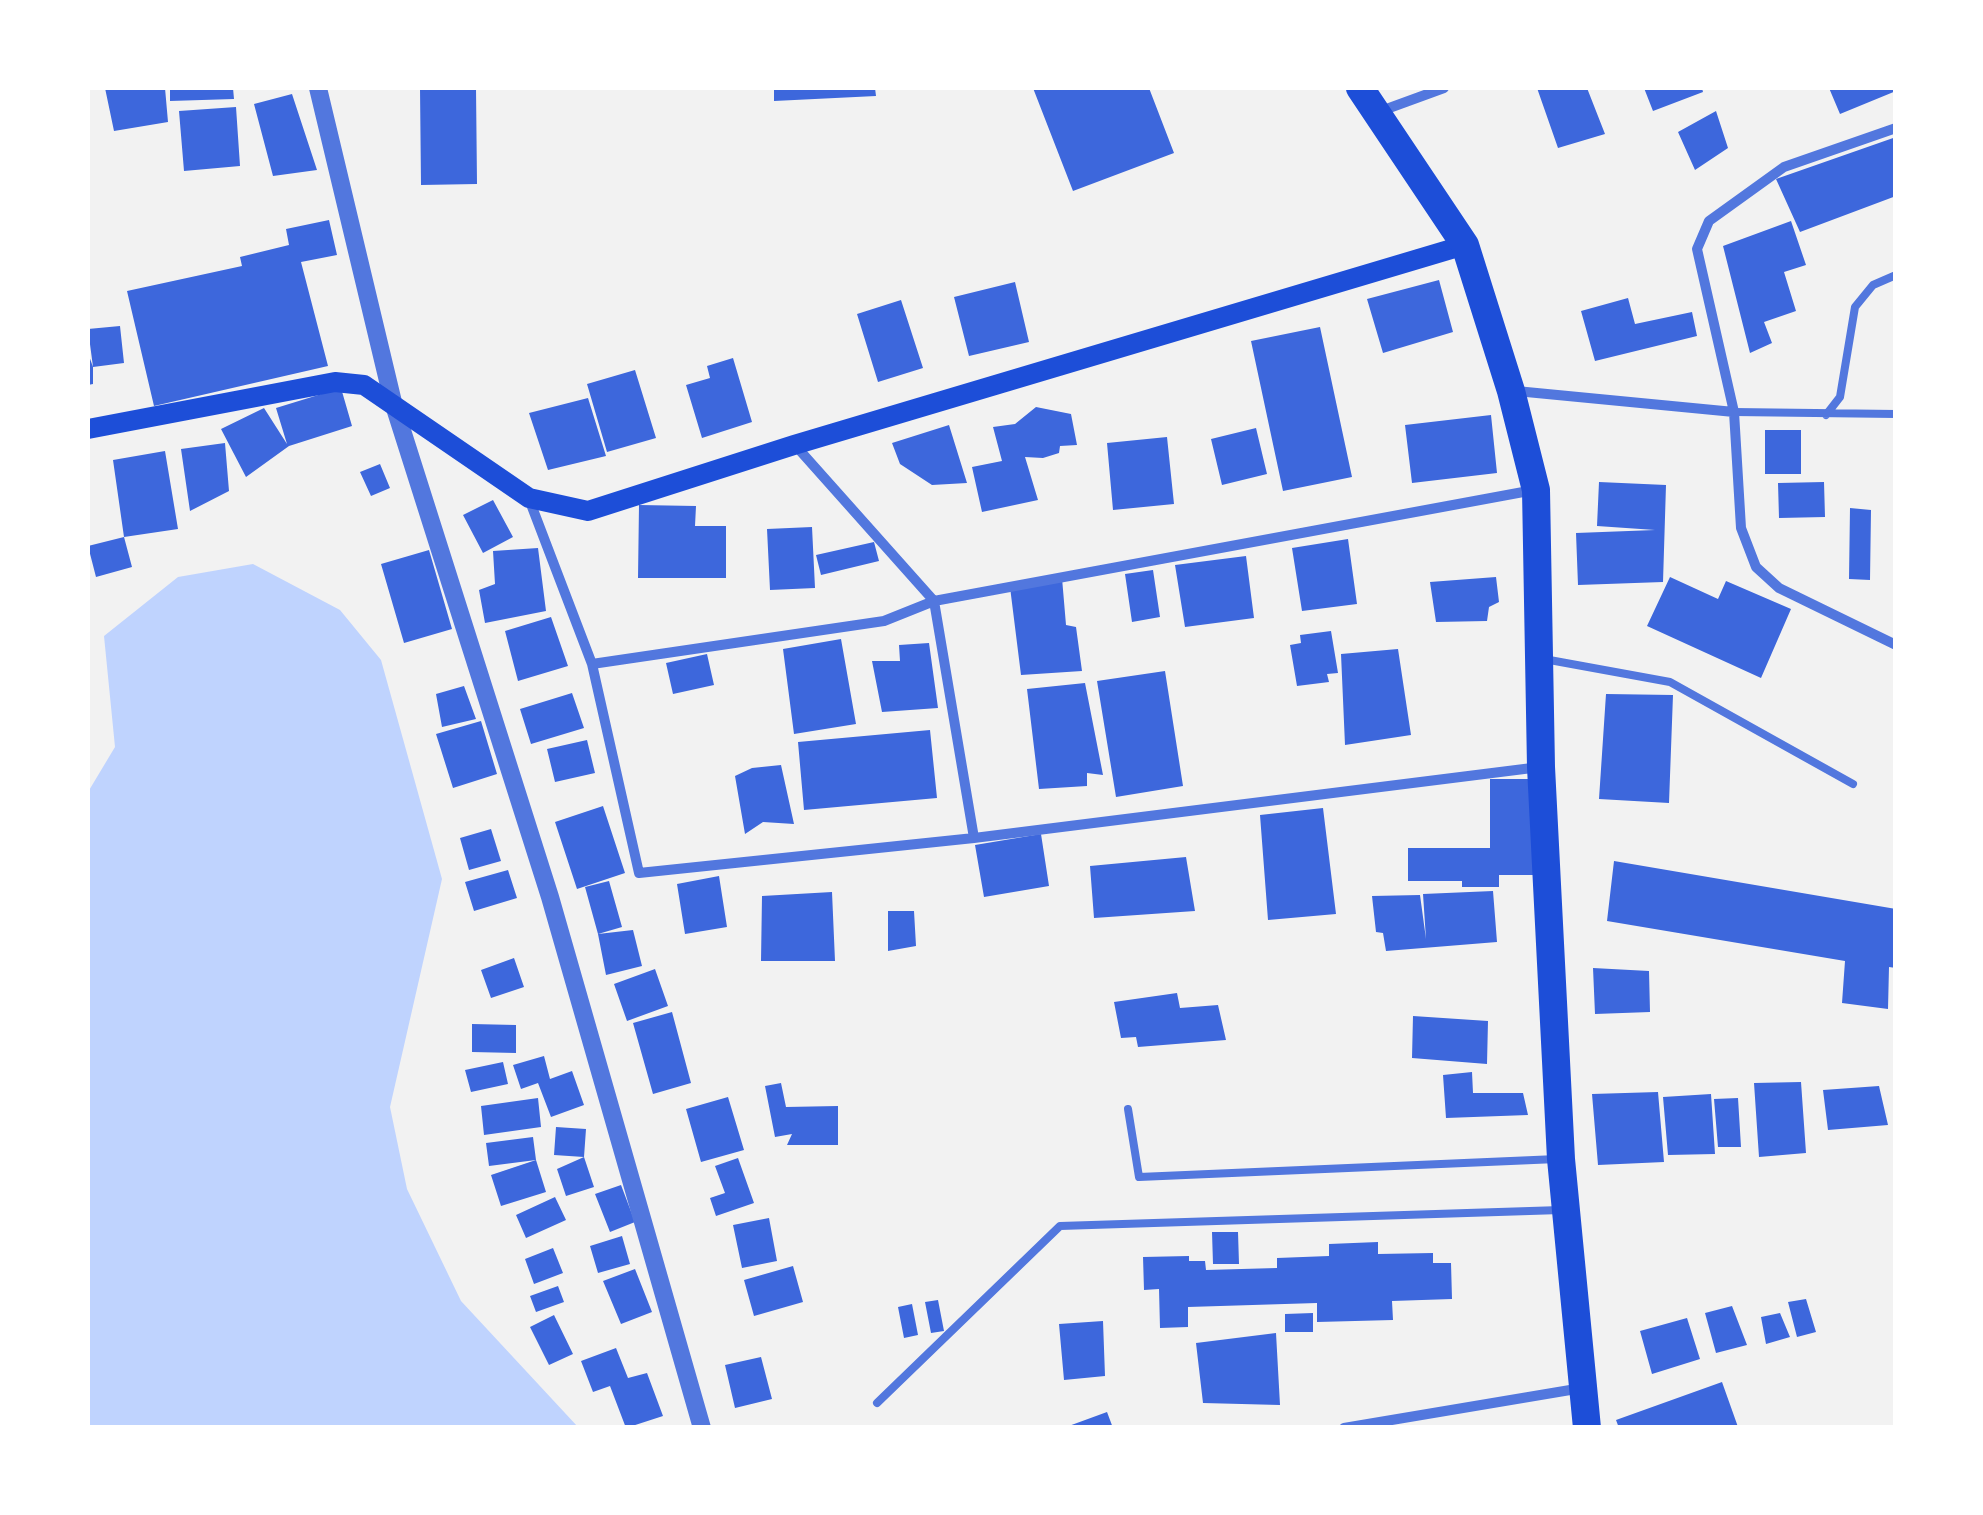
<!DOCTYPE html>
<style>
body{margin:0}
#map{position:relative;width:1983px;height:1515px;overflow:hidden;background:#f2f2f2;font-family:"Space Grotesk",sans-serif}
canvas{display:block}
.frame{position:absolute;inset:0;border:90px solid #fff;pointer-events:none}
</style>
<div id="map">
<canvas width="1983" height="1515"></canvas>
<div class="frame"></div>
</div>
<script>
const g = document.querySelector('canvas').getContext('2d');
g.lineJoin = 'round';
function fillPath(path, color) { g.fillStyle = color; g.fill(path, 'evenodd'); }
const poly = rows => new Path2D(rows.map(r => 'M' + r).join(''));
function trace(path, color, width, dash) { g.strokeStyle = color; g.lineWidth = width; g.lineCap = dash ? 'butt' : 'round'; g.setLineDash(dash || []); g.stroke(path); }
const water = poly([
 [253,564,340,610,381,660,442,879,390,1107,407,1189,461,1301,578,1427,88,1427,88,792,115,747,104,636,178,577]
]);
const building = poly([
 [105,88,165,88,168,122,114,131],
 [170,88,233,88,234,99,170,101],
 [420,88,476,88,477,184,421,185],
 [774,88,875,88,876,96,774,101],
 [1033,88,1149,88,1174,153,1073,191],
 [1537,88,1587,88,1605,134,1558,148],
 [1644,88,1702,88,1703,92,1653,111],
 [1829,88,1896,88,1896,91,1840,114],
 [292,94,317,170,273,176,254,104],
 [236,107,240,166,184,171,179,111],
 [1716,111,1728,148,1695,170,1678,132],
 [1896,137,1896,196,1800,232,1776,179],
 [329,220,337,255,301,262,328,366,154,406,127,291,242,266,240,257,289,245,286,229],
 [1791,221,1806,265,1784,272,1796,311,1764,322,1772,343,1750,353,1723,246],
 [1439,280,1453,332,1383,353,1367,299],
 [1015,282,1029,342,969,356,954,297],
 [1628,298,1635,324,1692,312,1697,336,1595,361,1581,311],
 [901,300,923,368,878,382,857,314],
 [120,326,124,363,93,367,93,384,88,385,88,353,93,367,88,329],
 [1320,327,1352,477,1283,491,1251,341],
 [733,358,752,422,702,438,686,385,710,378,707,366],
 [635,370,656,438,607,452,587,384],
 [341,388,352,426,289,446,246,477,221,429,264,408,287,444,276,408],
 [588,398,606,456,548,470,529,413],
 [1036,407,1071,414,1077,445,1060,446,1059,453,1043,458,1025,457,1038,500,982,512,972,467,1002,461,993,427,1015,424],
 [1491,415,1497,473,1412,483,1405,425],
 [949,425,967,483,932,485,900,464,892,443],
 [1256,428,1267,474,1222,485,1211,439],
 [1765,430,1801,430,1801,474,1765,474],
 [1167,437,1174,504,1113,510,1107,443],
 [225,443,229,491,190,511,181,449],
 [165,451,178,529,124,537,113,460],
 [380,464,390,488,371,496,360,472],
 [1599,482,1666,485,1663,582,1578,585,1576,533,1655,530,1597,526],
 [1824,482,1825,517,1779,518,1778,483],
 [493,500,513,537,483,553,463,515],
 [639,505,696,506,695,526,726,526,726,578,638,578],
 [1850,508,1871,510,1870,580,1849,579],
 [812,527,815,588,770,590,767,529],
 [124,537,132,567,96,577,88,546],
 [1348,539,1357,604,1302,611,1292,548],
 [874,542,879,561,821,575,816,555],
 [538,548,546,611,485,623,479,590,495,584,493,551],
 [429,550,452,629,404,643,381,564],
 [1246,556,1254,618,1185,627,1175,565],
 [1153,570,1160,617,1132,622,1125,574],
 [1496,577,1499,602,1489,607,1487,621,1436,622,1430,582],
 [1670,577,1718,599,1726,581,1791,609,1761,678,1647,626],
 [1062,578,1066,625,1076,627,1082,671,1021,675,1010,587],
 [551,617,568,666,518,681,505,631],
 [1331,631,1338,673,1327,674,1329,682,1297,686,1290,645,1301,643,1300,635],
 [841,639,856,724,794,734,783,649],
 [929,643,938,708,882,712,872,661,900,661,899,645],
 [1398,649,1411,735,1345,745,1341,654],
 [707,654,714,685,673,694,666,663],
 [1165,671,1183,786,1116,797,1097,681],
 [1085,683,1103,775,1087,773,1087,786,1039,789,1027,689],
 [464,686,476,719,442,727,436,694],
 [572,693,584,728,531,744,520,709],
 [1606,694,1673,695,1669,803,1599,799],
 [481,721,497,774,453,788,436,734],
 [930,730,937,798,804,810,798,742],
 [587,740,595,773,555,782,547,749],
 [781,765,794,824,763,822,745,834,735,776,752,768],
 [1490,779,1536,779,1536,875,1499,875,1499,887,1462,887,1462,881,1408,881,1408,848,1490,848],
 [603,806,625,873,577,889,555,822],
 [1323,808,1336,914,1268,920,1260,815],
 [491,829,501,861,469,870,460,838],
 [1041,834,1049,886,984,897,975,845],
 [1186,857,1195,911,1094,918,1090,866],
 [1614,861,1896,909,1896,968,1889,967,1888,1009,1842,1003,1845,961,1607,921],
 [508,870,517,898,474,911,465,882],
 [719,876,727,927,685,934,677,884],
 [609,881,622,927,598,934,585,887],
 [1493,891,1497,942,1386,951,1383,933,1376,932,1372,896,1420,895,1426,939,1423,894],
 [832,892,835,961,761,961,762,896],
 [888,911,914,911,916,946,888,951],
 [633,930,642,966,606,975,598,934],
 [514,958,524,987,491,998,481,970],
 [1593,968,1649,971,1650,1012,1595,1014],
 [655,969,668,1006,627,1021,614,984],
 [1177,993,1180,1008,1218,1005,1226,1040,1138,1047,1136,1037,1121,1038,1114,1002],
 [672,1012,691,1083,653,1094,633,1023],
 [1413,1016,1488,1021,1487,1064,1412,1058],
 [472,1024,516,1025,516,1053,472,1052],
 [544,1056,550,1079,572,1071,584,1105,551,1117,538,1083,521,1089,513,1065],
 [503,1062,508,1084,471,1092,465,1070],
 [1472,1072,1473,1093,1523,1093,1528,1115,1446,1118,1443,1075],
 [1801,1082,1806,1153,1759,1157,1754,1083],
 [781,1083,786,1107,838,1106,838,1145,787,1145,792,1134,775,1137,765,1086],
 [1879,1086,1888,1125,1828,1130,1823,1090],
 [1658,1092,1664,1162,1598,1165,1592,1094],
 [1711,1094,1715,1154,1668,1155,1663,1097],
 [728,1097,744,1150,701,1162,686,1109],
 [538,1098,541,1127,484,1135,481,1106],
 [1738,1098,1741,1147,1718,1147,1714,1099],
 [556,1127,586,1129,584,1157,554,1155],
 [533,1137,536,1160,489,1166,486,1143],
 [584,1157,594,1187,566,1196,557,1169],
 [738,1158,754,1203,716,1216,710,1198,725,1193,715,1166],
 [536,1160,546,1192,501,1206,491,1175],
 [621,1185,635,1222,610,1232,595,1194],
 [555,1197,566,1220,526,1238,516,1215],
 [769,1218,777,1261,742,1268,733,1225],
 [1212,1232,1238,1232,1239,1264,1213,1264],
 [622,1236,630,1264,598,1273,590,1246],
 [1378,1242,1378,1254,1433,1253,1433,1263,1451,1263,1452,1299,1392,1301,1393,1320,1317,1322,1317,1303,1188,1307,1188,1327,1160,1328,1159,1289,1144,1290,1143,1257,1189,1256,1189,1261,1205,1261,1206,1270,1277,1268,1277,1258,1329,1256,1329,1244],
 [553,1248,563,1273,534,1284,525,1259],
 [793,1266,803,1302,754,1316,744,1280],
 [635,1269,652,1312,621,1324,603,1281],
 [558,1286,564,1302,536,1312,530,1296],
 [1806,1299,1816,1332,1797,1337,1788,1302],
 [938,1300,944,1331,931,1333,925,1302],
 [912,1304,918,1335,904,1338,898,1307],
 [1732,1306,1747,1345,1716,1353,1705,1313],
 [1313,1313,1313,1332,1285,1332,1285,1314],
 [1780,1313,1790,1337,1766,1344,1761,1317],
 [554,1315,573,1354,549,1365,530,1327],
 [1687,1318,1700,1359,1652,1374,1640,1331],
 [1103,1321,1105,1376,1064,1380,1059,1324],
 [1276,1333,1280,1405,1203,1403,1196,1343],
 [616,1348,628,1378,647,1373,663,1416,626,1428,610,1386,593,1392,581,1361],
 [761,1357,772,1399,735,1408,725,1365],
 [1722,1382,1738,1427,1619,1428,1616,1420],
 [1107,1412,1113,1428,1066,1428,1066,1427]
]);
const service = poly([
 [1734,412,1896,414],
 [1826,415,1840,397,1855,307,1873,285,1896,275],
 [1544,659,1670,682,1853,784],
 [1128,1109,1139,1177,1557,1159],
 [877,1403,1060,1226,1561,1210]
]);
const minor = poly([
 [1381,111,1444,88],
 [1896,128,1784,167,1709,221,1697,249,1734,412,1741,528,1756,567,1779,588,1896,645],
 [1516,391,1734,412],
 [795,445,934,601,974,838],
 [529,499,592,664,639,873,974,838,1540,767],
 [592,664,884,621,934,601,1534,490],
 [1344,1428,1582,1388]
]);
const tertiary = poly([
 [318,88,393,402,550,897,702,1428]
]);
const secondary = poly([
 [88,429,335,382,364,385,529,498,588,511,794,445,1465,245]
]);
const trunk = poly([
 [1360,88,1465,245,1511,391,1536,490,1541,767,1561,1159,1587,1428]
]);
fillPath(water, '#bfd3fe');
fillPath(building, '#3d67dc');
trace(service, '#5277de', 8);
trace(minor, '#5277de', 10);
trace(tertiary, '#5277de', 18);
trace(secondary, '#1d4ed8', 20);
trace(trunk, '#1d4ed8', 28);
</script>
